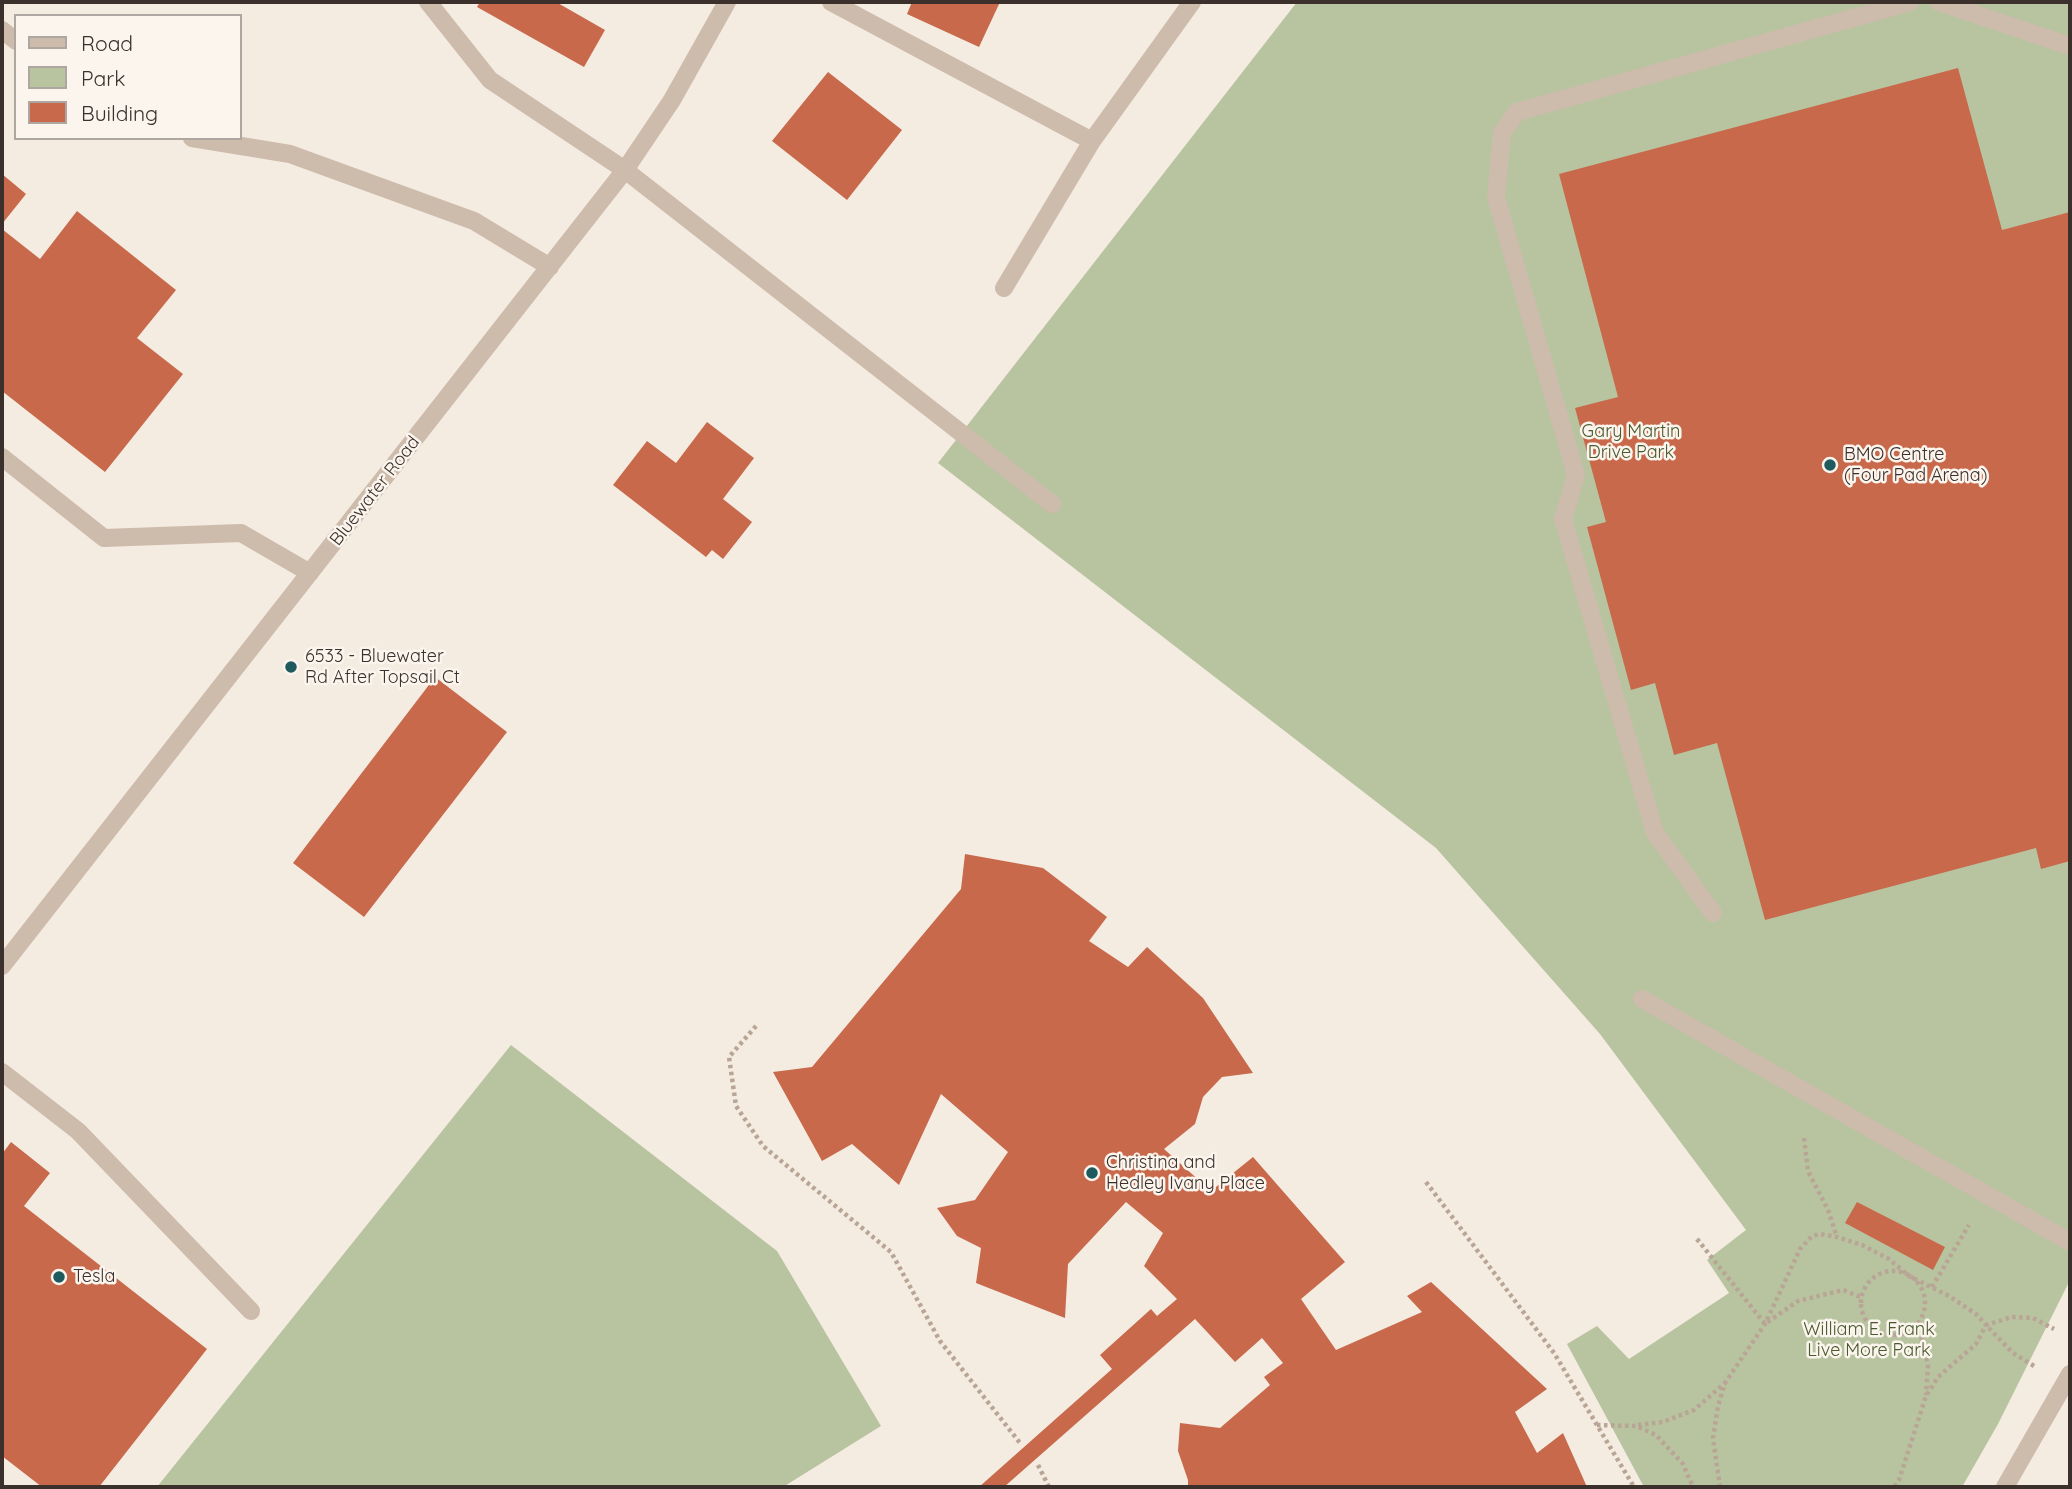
<!DOCTYPE html>
<style>
body{margin:0}
#map{position:relative;width:2072px;height:1489px;overflow:hidden;background:#f4ebe1;font-family:Quicksand,sans-serif}
canvas{display:block}
.frame{position:absolute;inset:0;border:4px solid #3b302b;pointer-events:none}
.legend{position:absolute;left:14px;top:14px;width:228px;height:126px;box-sizing:border-box;background:#fbf5ee;border:2px solid #aea6a0;margin:0;padding:9px 12px;list-style:none;font-size:21px;color:#3b302b}
.legend li{display:flex;align-items:center;gap:14px;height:35px}
.legend b{width:35px;border:2px solid #aea6a0}
</style>
<div id="map">
<canvas width="2072" height="1489"></canvas>
<div class="frame"></div>
<ul class="legend">
<li><b style="height:9px;background:#cdbbac"></b>Road</li>
<li><b style="height:19px;background:#b8c4a0"></b>Park</li>
<li><b style="height:19px;background:#c8694b"></b>Building</li>
</ul>
</div>
<script>
const g = document.querySelector('canvas').getContext('2d');
g.lineJoin = 'round';
function fillPath(path, color) { g.fillStyle = color; g.fill(path, 'evenodd'); }
const poly = rows => new Path2D(rows.map(r => 'M' + r).join(''));
function trace(path, color, width, dash) { g.strokeStyle = color; g.lineWidth = width; g.lineCap = dash ? 'butt' : 'round'; g.setLineDash(dash || []); g.stroke(path); }
function drawText(font, color, halo, rows, align = 'center') {
  g.font = font + ' Quicksand,sans-serif'; g.lineWidth = 5; g.setLineDash([]); g.textBaseline = 'middle'; g.strokeStyle = halo; g.fillStyle = color; for (const [text, x, y, turn = 0] of rows) {
    g.save(); g.translate(x, y); g.rotate((+turn || 0) * Math.PI / 180); g.textAlign = isNaN(turn) ? turn : align; if (halo) g.strokeText(text, 0, 0); g.fillText(text, 0, 0); g.restore();
  }
}
const green = poly([
 [1297,2,2070,2,2070,1280,1998,1424,1962,1487,1644,1487,1567,1344,1597,1326,1629,1359,1729,1293,1707,1260,1746,1230,1600,1034,1436,848,938,463],
 [511,1045,777,1251,881,1426,783,1487,157,1487]
]);
const building = poly([
 [480,2,556,2,605,30,584,67,477,7],
 [912,2,1000,2,979,47,907,14],
 [1958,68,2002,230,2070,212,2070,861,2041,869,2036,848,1765,920,1717,743,1674,755,1655,683,1631,690,1587,527,1606,522,1575,408,1618,397,1559,174],
 [828,72,902,130,847,200,772,141],
 [2,174,26,194,2,224],
 [77,211,176,290,137,338,183,374,105,472,2,391,2,229,40,259],
 [707,422,754,458,723,499,752,522,723,559,712,550,706,557,613,485,647,441,676,463],
 [435,677,507,732,364,917,293,863],
 [965,854,1043,868,1107,917,1089,941,1128,967,1147,947,1203,998,1253,1073,1222,1077,1203,1097,1195,1124,1164,1149,1211,1191,1253,1157,1345,1262,1301,1299,1336,1350,1422,1312,1407,1296,1431,1282,1547,1389,1515,1412,1537,1453,1563,1433,1587,1487,1188,1487,1188,1480,1178,1451,1180,1423,1220,1428,1270,1385,1264,1377,1283,1363,1262,1338,1235,1362,1195,1319,1004,1487,979,1487,1112,1369,1100,1355,1151,1309,1157,1316,1177,1299,1144,1266,1163,1233,1126,1202,1068,1264,1065,1318,976,1283,981,1248,957,1236,937,1208,975,1200,1008,1152,941,1094,899,1185,852,1144,822,1161,773,1072,812,1067,961,889],
 [11,1142,50,1173,24,1206,207,1349,99,1487,42,1487,2,1456,2,1154],
 [1857,1202,1945,1247,1933,1270,1845,1223]
]);
const path = poly([
 [756,1026,729,1057,736,1106,763,1146,891,1252,940,1341,1020,1443],
 [1804,1138,1808,1171,1828,1210,1837,1237],
 [1426,1182,1554,1353,1634,1487],
 [1697,1239,1765,1324,1798,1301,1843,1290,1861,1297],
 '1861 1303a32 32 0 1 1 64 0a32 32 0 1 1-64 0Z',
 [1932,1287,1969,1225],
 [1918,1324,1928,1365,1926,1395],
 [2034,1366,2013,1353,1986,1325,2012,1317,2033,1318,2054,1329],
 [1597,1425,1636,1426,1656,1435,1683,1464,1693,1487],
 [1638,1425,1663,1422,1694,1410,1725,1383],
 [1038,1465,1049,1487],
 [1720,1487,1713,1438,1718,1406,1725,1383,1765,1324,1800,1249,1812,1236,1820,1234,1837,1237,1862,1245,1889,1259,1909,1276,1949,1296,1976,1314,1986,1325,1976,1344,1938,1377,1926,1396,1899,1480,1894,1487]
]);
const minor = poly([
 [428,2,490,80,625,170,1052,504],
 [831,2,1092,141],
 [1939,2,2070,46],
 [2,30,16,41],
 [192,138,290,154,474,221,550,267],
 [1004,288,1092,141,1192,2],
 [2,457,104,538,241,533,310,573],
 [1713,913,1655,833,1563,519,1576,475,1496,197,1502,133,1517,112,1910,2],
 [2,966,625,170,672,100,727,2],
 [1642,999,2070,1242],
 [2,1072,78,1131,251,1311],
 [2005,1487,2070,1374]
]);
const markers = [
 [1830,465,7,"#1f5a5e"],
 [291,667,7,"#1f5a5e"],
 [1092,1173,7,"#1f5a5e"],
 [59,1277,7,"#1f5a5e"]
];
const parkNames = [
 ["Gary Martin",1631,432],
 ["Drive Park",1631,453],
 ["William E. Frank",1869,1330],
 ["Live More Park",1869,1351]
];
const poiNames = [
 ["BMO Centre",1844,455],
 ["(Four Pad Arena)",1844,476],
 ["6533 - Bluewater",305,657],
 ["Rd After Topsail Ct",305,678],
 ["Christina and",1106,1163],
 ["Hedley Ivany Place",1106,1184],
 ["Tesla",73,1277]
];
const streetNames = [
 ["Bluewater Road",375,491,-52]
];
fillPath(green, '#b8c4a0');
fillPath(building, '#c8694b');
trace(path, '#b9a596', 4.5, [3.5, 3.5]);
trace(minor, '#cdbbac', 18);
for (const [x, y, r, color] of markers) { const dot = new Path2D(); dot.arc(x, y, r, 0, 2 * Math.PI); g.fillStyle = color; g.fill(dot); trace(dot, '#fbf5ee', 2.5); }
drawText('18px', '#4a5a2e', '#fbf5ee', parkNames);
drawText('18px', '#3b302b', '#fbf5ee', poiNames, 'left');
drawText('18px', '#3b302b', '#fbf5ee', streetNames);
</script>
